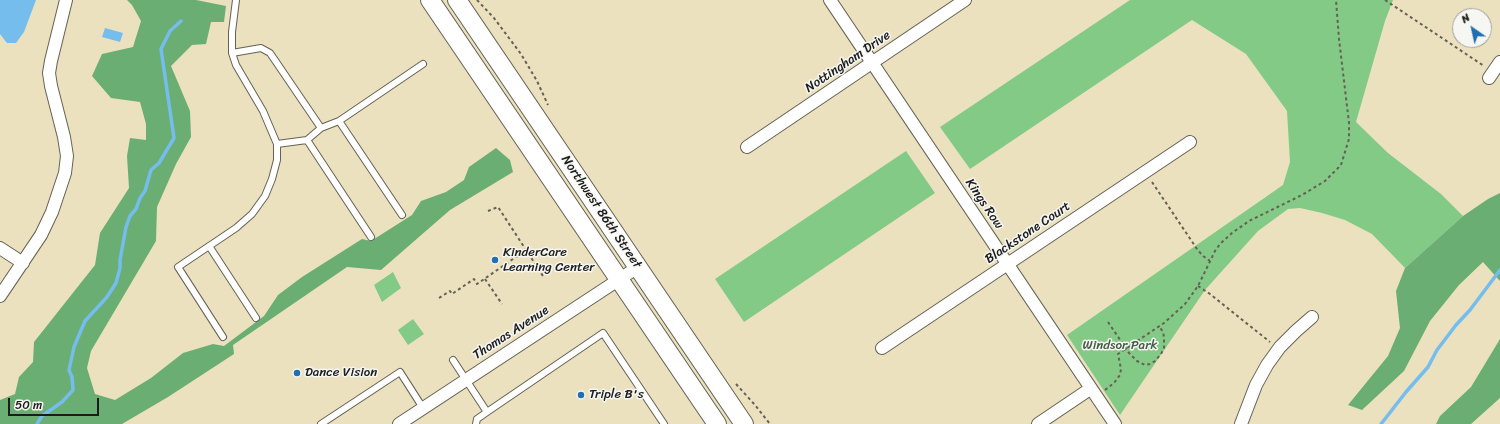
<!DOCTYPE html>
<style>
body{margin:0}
#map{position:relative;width:1500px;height:424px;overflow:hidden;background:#ebe1bf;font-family:Sriracha,sans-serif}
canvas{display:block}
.north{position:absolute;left:1452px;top:8px;width:40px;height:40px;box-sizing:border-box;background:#f6f6f2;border:1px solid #9f9f9c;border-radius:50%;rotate:326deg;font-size:11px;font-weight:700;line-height:16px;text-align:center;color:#1c1c1c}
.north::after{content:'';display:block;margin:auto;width:14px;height:18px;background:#1f6fb2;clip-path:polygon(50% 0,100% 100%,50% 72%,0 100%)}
.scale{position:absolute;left:8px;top:398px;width:91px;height:18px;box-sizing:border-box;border:2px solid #1c1c1c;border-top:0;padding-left:5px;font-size:12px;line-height:14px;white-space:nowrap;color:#1c1c1c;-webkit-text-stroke:3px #f6f6f2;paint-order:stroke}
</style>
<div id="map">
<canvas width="1500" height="424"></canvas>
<div class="north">N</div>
<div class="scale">50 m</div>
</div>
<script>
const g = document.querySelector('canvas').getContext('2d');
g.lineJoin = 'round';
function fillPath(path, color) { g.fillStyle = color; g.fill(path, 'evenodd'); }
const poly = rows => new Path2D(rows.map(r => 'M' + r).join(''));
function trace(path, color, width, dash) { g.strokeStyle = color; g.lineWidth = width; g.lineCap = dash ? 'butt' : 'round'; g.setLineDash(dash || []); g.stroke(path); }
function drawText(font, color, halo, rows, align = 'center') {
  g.font = font + ' Sriracha,sans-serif'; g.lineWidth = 3; g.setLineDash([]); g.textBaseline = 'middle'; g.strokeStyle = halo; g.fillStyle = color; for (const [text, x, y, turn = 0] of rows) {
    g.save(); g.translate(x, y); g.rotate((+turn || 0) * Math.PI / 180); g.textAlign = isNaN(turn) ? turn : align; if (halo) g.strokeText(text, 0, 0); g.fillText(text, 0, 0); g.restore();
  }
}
const green = poly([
 [1130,0,1393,0,1385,21,1356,122,1388,153,1441,194,1463,216,1405,268,1372,234,1345,220,1322,213,1300,208,1288,209,1258,231,1205,290,1120,415,1067,335,1283,185,1290,162,1287,111,1246,54,1192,20,970,169,940,127],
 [906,151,935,193,744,322,715,279],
 [393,272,401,288,382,302,374,285],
 [413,319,424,334,408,345,398,330]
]);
const forest = poly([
 [127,0,196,0,226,6,224,22,211,22,206,44,192,45,171,66,190,111,191,137,176,164,157,207,156,241,91,351,87,368,95,394,115,400,151,378,183,353,213,344,224,346,264,316,278,295,302,277,362,239,371,241,412,215,421,201,446,192,464,180,469,167,496,148,510,160,513,172,450,210,381,270,347,267,233,345,234,354,168,397,122,424,0,424,0,400,15,394,19,377,33,362,34,342,95,265,100,233,129,188,127,156,130,138,146,140,146,124,140,102,111,98,92,76,102,54,133,47,141,21,132,5],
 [1500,193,1500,281,1483,262,1459,285,1430,321,1404,371,1362,410,1348,405,1388,356,1400,328,1396,291,1405,268,1463,216,1488,199],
 [1500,339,1500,398,1471,424,1436,424,1440,416,1471,387]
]);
const water = poly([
 [0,0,36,0,24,32,16,43,7,43,0,34],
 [105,28,123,33,120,42,102,37]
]);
const stream = poly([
 [37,424,42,416,62,402,73,390,72,377,69,370,74,347,85,321,107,297,116,283,120,268,120,260,126,227,130,216,136,209,140,198,145,191,151,170,159,163,174,138,161,49,170,31,181,21],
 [1381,424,1406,392,1428,367,1437,350,1456,325,1470,310,1500,270]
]);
const path = poly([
 [477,0,494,18,521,54,537,81,548,105],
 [1385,0,1484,66],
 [1152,182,1197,249,1203,256,1210,261],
 [488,211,498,207,543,276],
 [485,279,502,304],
 [1198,286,1210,294,1270,342],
 [439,298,450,291,452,294,474,279,477,284,526,250],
 [1108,322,1129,353,1137,361,1145,365,1150,364,1155,361,1161,354,1164,348,1164,337,1163,332,1159,326],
 [736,384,755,405,770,424],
 [1105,390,1114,383,1120,375,1121,369,1118,354,1164,323,1185,304,1198,286,1215,251,1220,244,1232,233,1249,221,1302,195,1325,181,1341,165,1349,139,1349,123,1339,39,1336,0]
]);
const service = poly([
 [232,53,261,48,270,53,321,128,339,121,423,64],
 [339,121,402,215],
 [307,140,371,237],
 [277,144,307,140,321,128],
 [209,246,256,318],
 [223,337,178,267,236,228,252,214,265,196,272,179,277,160,277,144,263,111,236,65,232,53,232,32,236,0],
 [453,360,487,412],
 [321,424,400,372,423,408],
 [476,424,477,419,487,412,603,333,664,424]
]);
const minor = poly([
 [830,0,1115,424],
 [1489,78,1500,62],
 [747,147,965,0],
 [0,248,23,263],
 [0,296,41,235,52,212,65,173,67,156,64,137,51,86,49,73,51,61,66,0],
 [882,348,1190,142],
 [399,424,638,267],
 [1038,424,1090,389],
 [1241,424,1256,385,1267,365,1280,347,1296,331,1312,317]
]);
const secondary = poly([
 [430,0,717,424],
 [457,0,744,424]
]);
const markers = [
 [495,260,4,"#1f6fb2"],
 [297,373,4,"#1f6fb2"],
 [581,395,4,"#1f6fb2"]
];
const streetNames = [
 ["Nottingham Drive",848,62,-34],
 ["Kings Row",984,204,56],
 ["Northwest 86th Street",601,212,56],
 ["Blackstone Court",1028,233,-34],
 ["Thomas Avenue",511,333,-33]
];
const poiNames = [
 ["KinderCare",503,253],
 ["Learning Center",503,268],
 ["Dance Vision",305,373],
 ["Triple B's",589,395]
];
const parkNames = [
 ["Windsor Park",1120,346]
];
fillPath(green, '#83ca86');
fillPath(forest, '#6aae73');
fillPath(water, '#75bded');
trace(stream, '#75bded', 3.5);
trace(service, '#646155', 8);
trace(minor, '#646155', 14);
trace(secondary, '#646155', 20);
trace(path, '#646155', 2, [3, 3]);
trace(service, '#fff', 6);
trace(minor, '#fff', 12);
trace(secondary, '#fff', 18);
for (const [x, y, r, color] of markers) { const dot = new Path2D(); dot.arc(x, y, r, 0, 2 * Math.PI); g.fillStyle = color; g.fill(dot); trace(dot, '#f6f6f2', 1.5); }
drawText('13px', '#1c1c1c', '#f6f6f2', streetNames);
drawText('13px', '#1c1c1c', '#f6f6f2', poiNames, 'left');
drawText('13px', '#405941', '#f6f6f2', parkNames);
</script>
